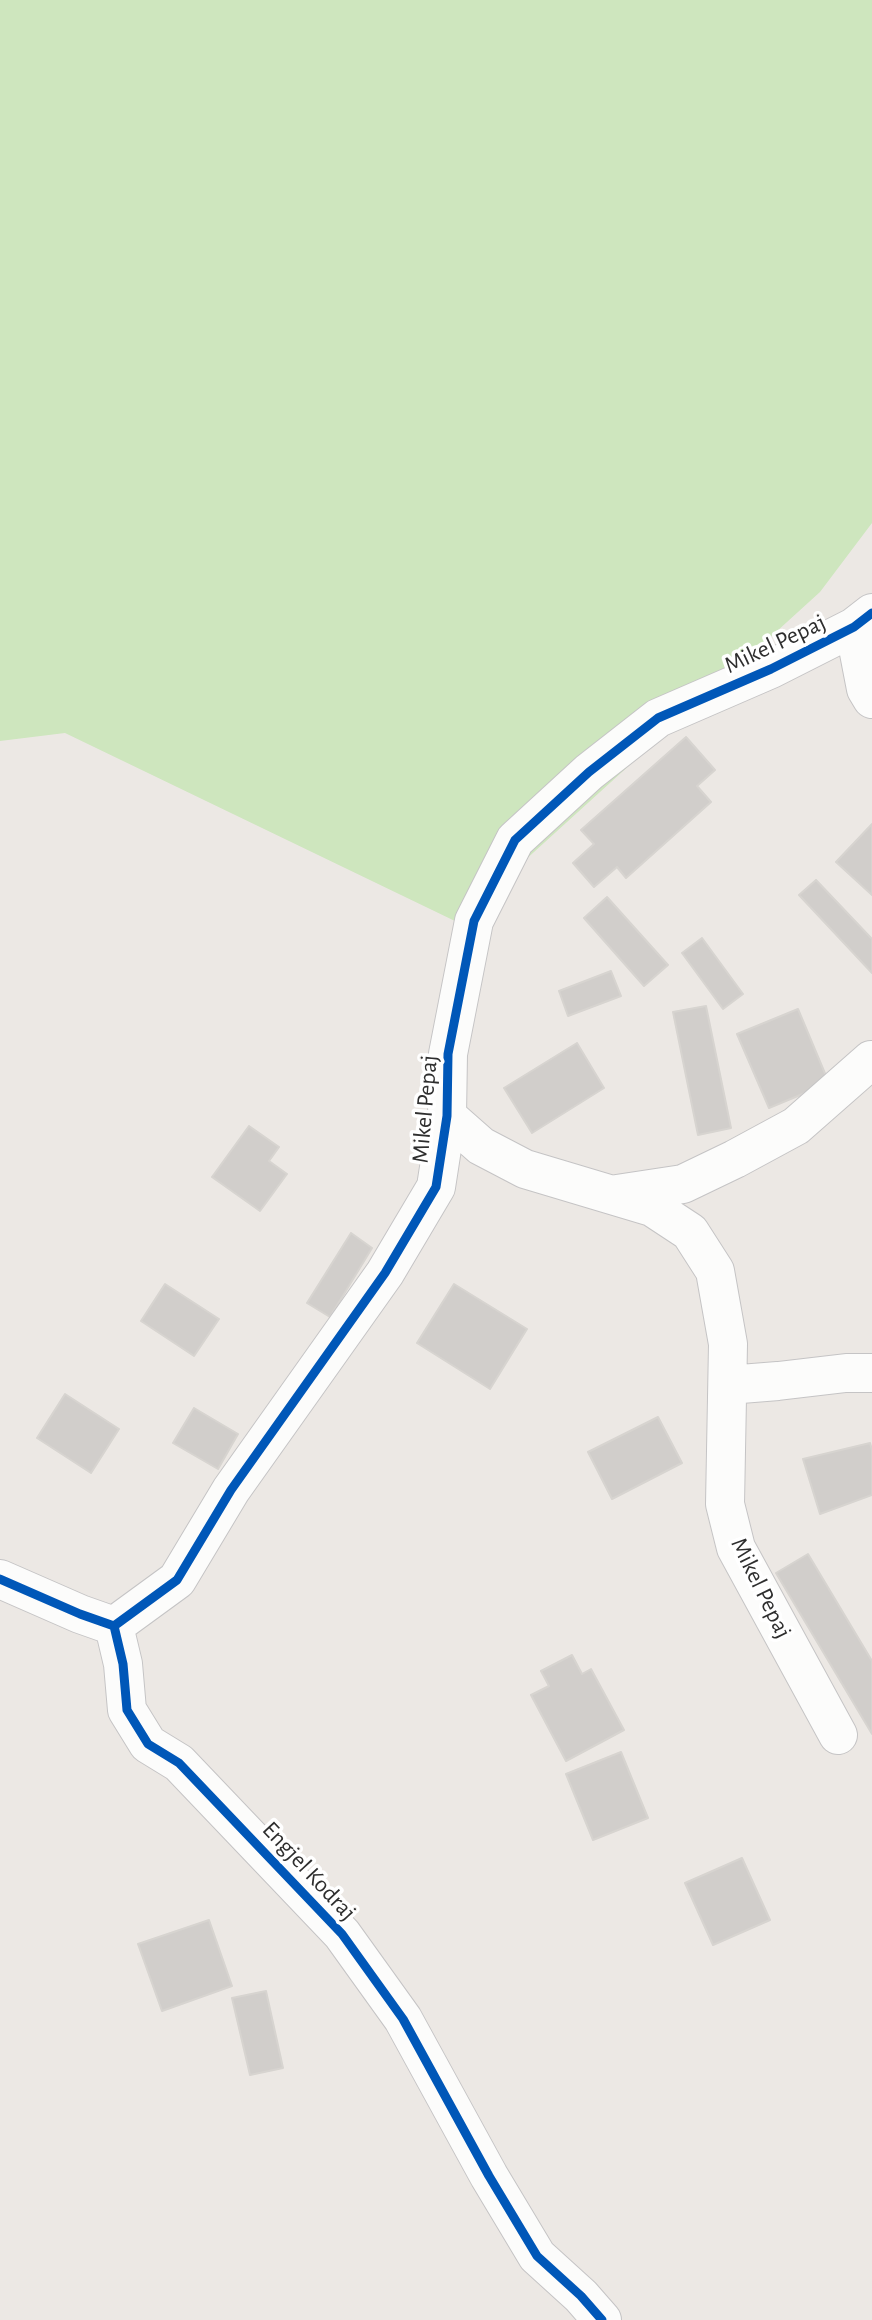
<!DOCTYPE html>
<style>
body{margin:0}
canvas{display:block;background:#ece8e4}
</style>
<canvas width="872" height="2320"></canvas>
<script>
const g = document.querySelector('canvas').getContext('2d');
g.lineJoin = 'round';
function fillPath(path, color) { g.fillStyle = color; g.fill(path, 'evenodd'); }
const poly = rows => new Path2D(rows.map(r => 'M' + r).join(''));
function trace(path, color, width, dash) { g.strokeStyle = color; g.lineWidth = width; g.lineCap = dash ? 'butt' : 'round'; g.setLineDash(dash || []); g.stroke(path); }
function drawText(font, color, halo, rows, align = 'center') {
  g.font = font + ' "Alegreya Sans",sans-serif'; g.lineWidth = 7; g.setLineDash([]); g.textBaseline = 'middle'; g.strokeStyle = halo; g.fillStyle = color; for (const [text, x, y, turn = 0] of rows) {
    g.save(); g.translate(x, y); g.rotate((+turn || 0) * Math.PI / 180); g.textAlign = isNaN(turn) ? turn : align; if (halo) g.strokeText(text, 0, 0); g.fillText(text, 0, 0); g.restore();
  }
}
const green = poly([
 [0,0,872,0,872,523,820,592,457,922,65,733,0,741]
]);
const building = poly([
 [686,737,715,770,697,786,711,802,626,878,617,867,594,887,573,863,594,844,581,830,686,737],
 [872,824,872,895,836,862,872,824],
 [816,880,872,939,872,973,799,895,816,880],
 [607,897,668,965,644,986,584,918,607,897],
 [702,938,743,994,723,1009,682,953,702,938],
 [611,971,621,996,568,1016,559,991,611,971],
 [706,1006,731,1128,698,1135,673,1012,706,1006],
 [798,1009,829,1083,769,1108,737,1034,798,1009],
 [577,1043,604,1088,532,1133,504,1088,577,1043],
 [249,1126,279,1147,269,1161,287,1174,260,1211,212,1177,249,1126],
 [351,1233,372,1248,330,1317,307,1303,351,1233],
 [165,1284,219,1319,194,1356,141,1321,165,1284],
 [454,1284,527,1329,490,1389,417,1343,454,1284],
 [65,1394,119,1429,91,1473,37,1438,65,1394],
 [194,1408,238,1434,218,1469,173,1443,194,1408],
 [658,1417,682,1463,612,1499,588,1452,658,1417],
 [870,1443,872,1450,872,1495,820,1514,803,1459,870,1443],
 [808,1554,872,1661,872,1734,776,1573,808,1554],
 [572,1655,582,1674,591,1669,624,1730,566,1761,531,1695,549,1686,541,1671,572,1655],
 [621,1752,648,1818,593,1840,566,1774,621,1752],
 [742,1858,770,1920,713,1945,685,1883,742,1858],
 [209,1920,232,1986,162,2011,138,1944,209,1920],
 [266,1991,283,2068,250,2075,232,1998,266,1991]
]);
const minor = poly([
 [854,627,866,689,872,699],
 [447,1116,481,1146,525,1169,652,1207,690,1232,715,1271,728,1344,725,1504,736,1548,838,1735],
 [617,1194,683,1184,735,1159,796,1126,871,1060],
 [728,1385,778,1381,846,1373,872,1373],
 [0,1579,80,1614,114,1626,123,1664,127,1710,148,1744,179,1763,342,1934,403,2019,489,2176,537,2256,581,2296,602,2320],
 [114,1626,177,1580,231,1490,385,1273,436,1187,447,1116,448,1054,474,921,515,840,589,772,658,718,771,669,854,627,872,613]
]);
const cycleway = poly([
 [0,1579,80,1614,114,1626,123,1664,127,1710,148,1744,179,1763,342,1934,403,2019,489,2176,537,2256,581,2296,602,2320],
 [114,1626,177,1580,231,1490,385,1273,436,1187,447,1116,448,1054,474,921,515,840,589,772,658,718,771,669,854,627,872,613]
]);
const streetNames = [
 ["Mikel Pepaj",775,644,-25],
 ["Mikel Pepaj",425,1109,-85],
 ["Mikel Pepaj",761,1588,64],
 ["Engjel Kodraj",309,1871,47]
];
fillPath(green, '#cee6be');
fillPath(building, '#d1cecb');
trace(building, '#d7d4d0', 2);
trace(minor, '#c5c4c5', 40);
trace(minor, '#fcfcfb', 38);
trace(cycleway, '#0057b8', 9);
drawText('24px', '#2e2e2e', '#fff', streetNames);
</script>
